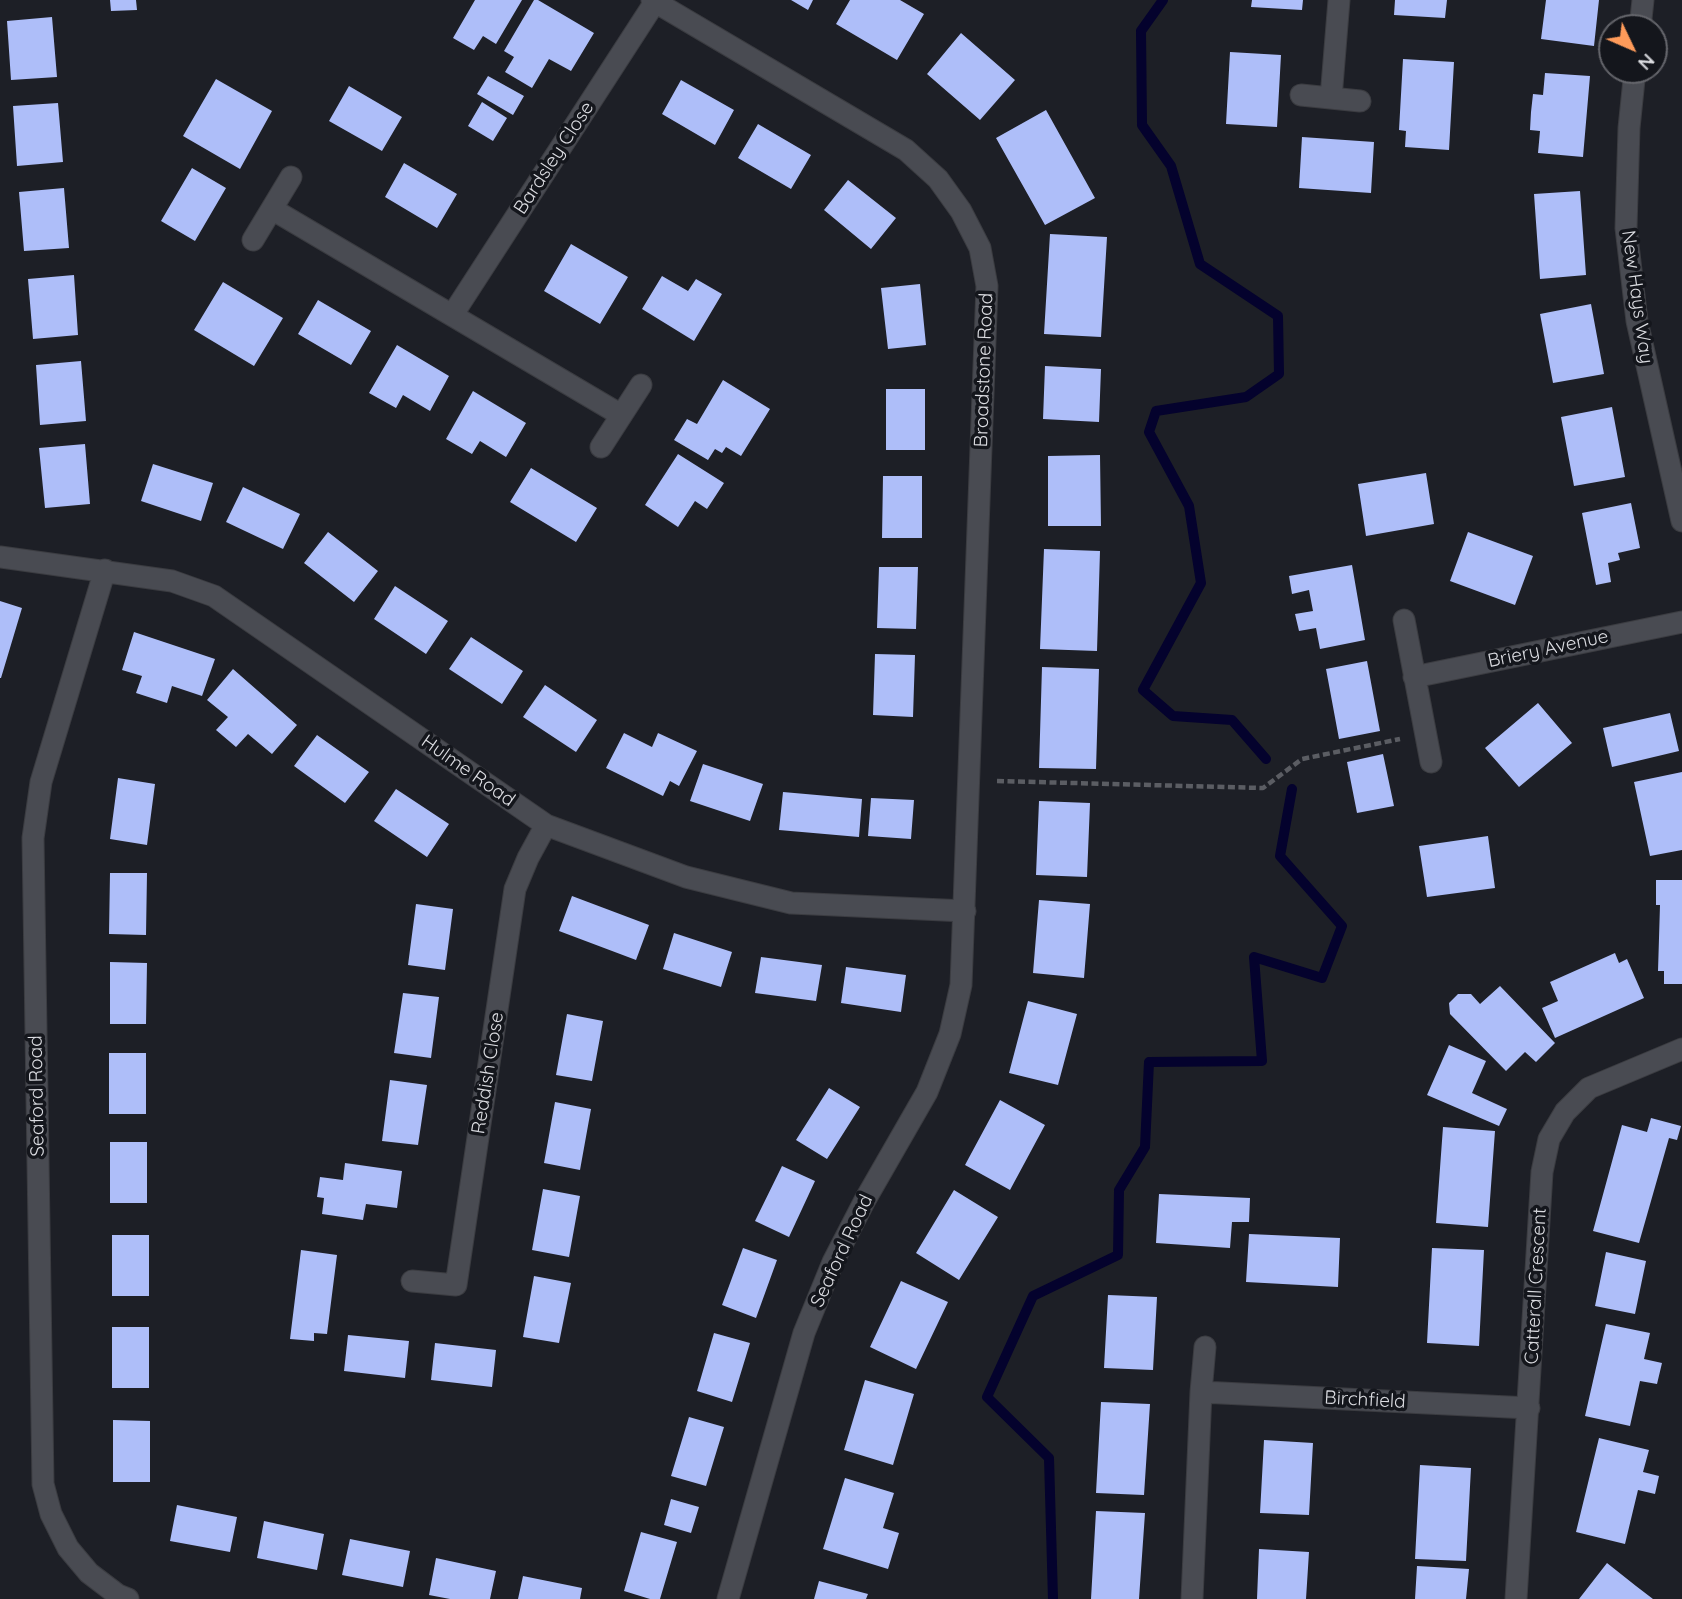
<!DOCTYPE html>
<style>
body{margin:0}
#map{position:relative;width:1682px;height:1599px;overflow:hidden;background:#1d1f26;font-family:Quicksand,sans-serif}
canvas{display:block}
.north{position:absolute;left:1598px;top:14px;width:70px;height:70px;box-sizing:border-box;background:#14161c;border:2px solid #64656b;border-radius:50%;rotate:134deg;font-size:19px;font-weight:700;line-height:28px;text-align:center;color:#dbdce1}
.north::after{content:'';display:block;margin:auto;width:24px;height:32px;background:#ff9b5a;clip-path:polygon(50% 0,100% 100%,50% 72%,0 100%)}
</style>
<div id="map">
<canvas width="1682" height="1599"></canvas>
<div class="north">N</div>
</div>
<script>
const g = document.querySelector('canvas').getContext('2d');
g.lineJoin = 'round';
const poly = rows => new Path2D(rows.map(r => 'M' + r).join(''));
function trace(path, color, width, dash) { g.strokeStyle = color; g.lineWidth = width; g.lineCap = dash ? 'butt' : 'round'; g.setLineDash(dash || []); g.stroke(path); }
function fillPath(path, color) { g.fillStyle = color; g.fill(path, 'evenodd'); }
function drawText(font, color, halo, rows, align = 'center') {
  g.font = font + ' Quicksand,sans-serif'; g.lineWidth = 7; g.setLineDash([]); g.textBaseline = 'middle'; g.strokeStyle = halo; g.fillStyle = color; for (const [text, x, y, turn = 0] of rows) {
    g.save(); g.translate(x, y); g.rotate((+turn || 0) * Math.PI / 180); g.textAlign = isNaN(turn) ? turn : align; if (halo) g.strokeText(text, 0, 0); g.fillText(text, 0, 0); g.restore();
  }
}
const stream = poly([
 [1163,0,1141,31,1142,125,1171,166,1200,264,1278,316,1279,374,1246,397,1156,411,1149,432,1189,506,1201,583,1143,690,1173,716,1232,720,1266,759],
 [1053,1599,1049,1458,987,1397,1033,1296,1118,1255,1119,1190,1145,1147,1149,1062,1262,1061,1254,957,1322,978,1342,926,1280,856,1292,789]
]);
const building = poly([
 [110,0,136,0,137,10,111,11],
 [475,0,522,0,496,44,483,36,474,50,453,38],
 [534,0,538,0,594,33,571,71,549,59,532,88,505,72,514,57,504,51],
 [791,0,813,0,808,10],
 [850,0,900,0,924,14,897,60,836,24],
 [1252,0,1303,0,1302,10,1251,7],
 [1395,0,1447,0,1445,18,1394,15],
 [1546,0,1599,0,1594,46,1541,39],
 [52,17,57,77,11,80,7,21],
 [961,33,1015,80,980,120,927,74],
 [1230,52,1281,55,1277,127,1226,124],
 [1403,59,1454,62,1449,150,1405,147,1406,131,1399,130],
 [1545,73,1590,76,1583,157,1538,153,1540,131,1530,130,1531,112,1533,94,1543,95],
 [488,76,524,96,513,115,477,94],
 [216,79,272,111,240,169,183,136],
 [681,80,734,110,715,145,662,114],
 [349,86,402,117,382,151,329,121],
 [482,102,507,118,493,141,468,126],
 [58,103,63,162,17,166,13,106],
 [1046,110,1095,198,1045,225,996,138],
 [758,124,811,155,791,189,738,158],
 [1302,137,1374,142,1371,193,1299,188],
 [404,163,457,194,437,228,385,197],
 [192,168,226,188,195,241,161,221],
 [848,180,896,218,871,249,824,210],
 [64,188,69,248,24,251,19,192],
 [1580,191,1586,275,1540,279,1534,194],
 [1050,234,1107,237,1101,337,1044,334],
 [571,244,628,277,600,324,544,291],
 [74,275,78,335,33,339,28,279],
 [662,276,688,291,696,279,722,294,694,341,642,309],
 [223,282,283,318,254,366,194,330],
 [920,284,926,345,888,349,881,288],
 [318,300,371,331,351,365,298,334],
 [1591,304,1604,374,1553,383,1540,314],
 [397,345,449,376,430,411,403,395,396,408,369,393],
 [81,361,86,421,40,425,36,365],
 [1045,366,1101,369,1099,422,1043,419],
 [723,380,770,409,741,456,726,447,722,453,715,449,708,460,674,440,687,419,697,424],
 [886,389,925,389,925,450,886,450],
 [473,391,526,423,506,457,480,441,472,454,446,439],
 [1612,407,1625,477,1574,486,1561,417],
 [85,444,90,504,45,508,39,448],
 [678,454,724,483,707,509,695,501,678,527,645,505],
 [1100,455,1101,526,1048,526,1048,456],
 [153,464,213,483,201,521,141,501],
 [531,468,597,508,576,542,510,502],
 [1426,473,1434,524,1366,536,1358,484],
 [883,476,922,476,922,538,882,538],
 [243,487,300,514,283,549,226,522],
 [1631,503,1640,548,1618,553,1620,560,1608,563,1611,582,1596,585,1582,513],
 [328,532,378,571,354,602,304,563],
 [1468,532,1533,556,1515,605,1450,581],
 [1044,549,1100,551,1097,651,1040,649],
 [1352,565,1365,640,1320,649,1316,628,1299,631,1295,614,1313,611,1309,590,1292,594,1289,576],
 [879,567,918,567,916,629,877,628],
 [395,586,448,621,426,654,374,619],
 [0,601,22,608,1,678,0,678],
 [134,632,215,659,202,696,172,686,167,703,136,693,142,676,122,670],
 [471,637,523,671,502,704,449,669],
 [875,654,915,655,913,717,873,715],
 [1367,661,1380,731,1339,739,1326,669],
 [1042,667,1099,669,1096,769,1039,768],
 [233,669,297,725,272,754,248,734,236,747,216,730,228,717,207,700],
 [545,685,597,720,576,752,523,717],
 [1538,703,1572,743,1519,787,1485,748],
 [1670,713,1679,751,1612,767,1603,728],
 [624,733,652,747,658,733,697,751,679,786,670,781,663,796,606,768],
 [317,735,369,772,345,803,294,766],
 [1383,754,1394,806,1357,813,1347,762],
 [703,764,763,784,750,821,690,801],
 [1682,772,1682,850,1650,856,1634,782],
 [118,778,155,784,147,845,110,839],
 [396,789,449,824,427,857,374,821],
 [783,792,862,799,859,837,779,830],
 [871,798,914,800,911,839,868,836],
 [1039,801,1090,803,1087,877,1036,875],
 [1488,836,1495,888,1427,897,1419,846],
 [110,873,147,873,146,935,109,934],
 [1656,880,1682,880,1682,984,1664,984,1664,971,1658,971,1660,905,1656,905],
 [572,896,649,925,636,960,559,931],
 [1039,900,1090,904,1084,978,1033,973],
 [416,904,453,909,445,970,408,965],
 [674,933,732,952,721,987,663,969],
 [1615,953,1619,963,1627,959,1644,998,1555,1038,1542,1008,1558,1001,1550,982],
 [761,957,822,965,816,1001,755,993],
 [110,962,147,963,146,1024,110,1024],
 [846,967,906,975,901,1012,841,1003],
 [1500,986,1555,1043,1536,1062,1525,1052,1506,1071,1450,1014,1449,1003,1458,994,1471,994,1480,1004],
 [403,993,439,997,431,1058,394,1053],
 [1028,1001,1077,1014,1058,1085,1009,1073],
 [567,1014,603,1021,592,1081,556,1075],
 [1449,1045,1486,1061,1472,1093,1507,1109,1499,1126,1427,1095],
 [109,1053,146,1053,146,1114,109,1114],
 [390,1080,427,1085,418,1145,382,1141],
 [829,1088,860,1107,827,1159,796,1140],
 [1000,1100,1045,1125,1010,1190,965,1165],
 [555,1102,591,1109,580,1170,544,1163],
 [1651,1118,1681,1126,1677,1140,1669,1138,1639,1243,1593,1231,1622,1125,1647,1132],
 [1443,1127,1495,1131,1488,1227,1436,1223],
 [110,1142,147,1142,147,1203,110,1203],
 [345,1163,402,1171,397,1208,366,1204,363,1220,322,1214,324,1198,317,1197,320,1177,343,1180],
 [782,1166,815,1181,789,1237,755,1221],
 [543,1189,580,1196,569,1257,532,1250],
 [954,1190,998,1217,959,1280,916,1253],
 [1159,1194,1250,1198,1249,1222,1232,1222,1230,1248,1156,1243],
 [1249,1234,1340,1238,1338,1287,1246,1282],
 [112,1235,149,1235,149,1296,112,1296],
 [743,1248,777,1260,756,1318,722,1305],
 [1432,1248,1484,1250,1479,1346,1427,1343],
 [301,1250,337,1255,327,1334,314,1333,314,1341,290,1339],
 [1606,1252,1646,1261,1635,1314,1595,1306],
 [534,1276,571,1283,559,1343,523,1337],
 [901,1281,948,1302,916,1369,870,1347],
 [1108,1295,1157,1297,1153,1370,1104,1368],
 [1606,1324,1650,1333,1644,1359,1662,1363,1657,1384,1640,1381,1630,1426,1585,1416],
 [112,1327,149,1327,149,1388,112,1388],
 [714,1333,750,1343,732,1402,697,1391],
 [348,1335,409,1341,405,1378,344,1371],
 [435,1343,496,1350,492,1387,431,1380],
 [865,1380,914,1394,893,1465,844,1450],
 [1101,1402,1150,1404,1144,1495,1096,1493],
 [689,1417,724,1427,706,1486,671,1476],
 [113,1420,150,1421,150,1482,113,1482],
 [1599,1438,1649,1450,1643,1472,1659,1476,1655,1494,1638,1490,1625,1544,1576,1532],
 [1264,1440,1313,1443,1309,1515,1260,1513],
 [1420,1465,1471,1468,1466,1561,1415,1559],
 [845,1478,894,1493,883,1528,899,1533,888,1569,823,1549],
 [671,1499,699,1507,691,1533,664,1525],
 [177,1505,237,1517,230,1552,170,1541],
 [1096,1511,1145,1513,1139,1599,1091,1599],
 [264,1521,324,1534,317,1570,257,1558],
 [641,1532,677,1542,660,1599,650,1599,624,1591],
 [350,1539,410,1551,403,1587,342,1575],
 [1259,1549,1309,1552,1306,1599,1257,1599],
 [436,1558,496,1571,490,1599,450,1599,429,1595],
 [1607,1563,1636,1586,1653,1599,1579,1599],
 [1417,1566,1469,1569,1466,1599,1415,1599],
 [523,1576,582,1588,580,1599,518,1599],
 [819,1581,868,1594,866,1599,814,1599]
]);
const path = poly([
 [997,781,1263,788,1302,759,1400,739]
]);
const minor = poly([
 [652,0,906,150,938,179,961,211,980,248,987,286,961,985,950,1034,927,1092,865,1200,833,1262,804,1333,728,1599],
 [1640,28,1643,0],
 [1635,70,1629,128,1626,228,1637,321,1682,521],
 [1301,95,1360,101],
 [1331,98,1339,0],
 [272,209,621,415],
 [253,240,291,177],
 [453,314,655,2],
 [601,447,641,385],
 [0,557,172,581,214,596,546,825,686,877,791,903,965,911],
 [105,570,41,782,33,838,43,1484,51,1514,68,1548,89,1573,118,1595,128,1599],
 [1404,620,1431,762],
 [1414,677,1682,622],
 [412,1281,456,1285,515,889,528,858,546,825],
 [1201,1392,1529,1408],
 [1192,1599,1201,1392,1205,1347],
 [1516,1599,1542,1172,1549,1139,1565,1112,1589,1088,1682,1049]
]);
const streetNames = [
 ["Bardsley Close",554,158,-57],
 ["New Hays Way",1637,297,82],
 ["Broadstone Road",984,370,-88],
 ["Briery Avenue",1548,649,-12],
 ["Hulme Road",468,771,35],
 ["Reddish Close",488,1073,-81],
 ["Seaford Road",37,1096,-91],
 ["Seaford Road",842,1251,-65],
 ["Catterall Crescent",1536,1286,-87],
 ["Birchfield",1365,1400,3]
];
trace(stream, '#04022d', 10);
fillPath(building, '#aebef9');
trace(minor, '#3b3c41', 23);
trace(path, '#5b5d63', 4.5, [7, 3.5]);
trace(minor, '#494b52', 21);
drawText('19px', '#dbdce1', '#14161c', streetNames);
</script>
